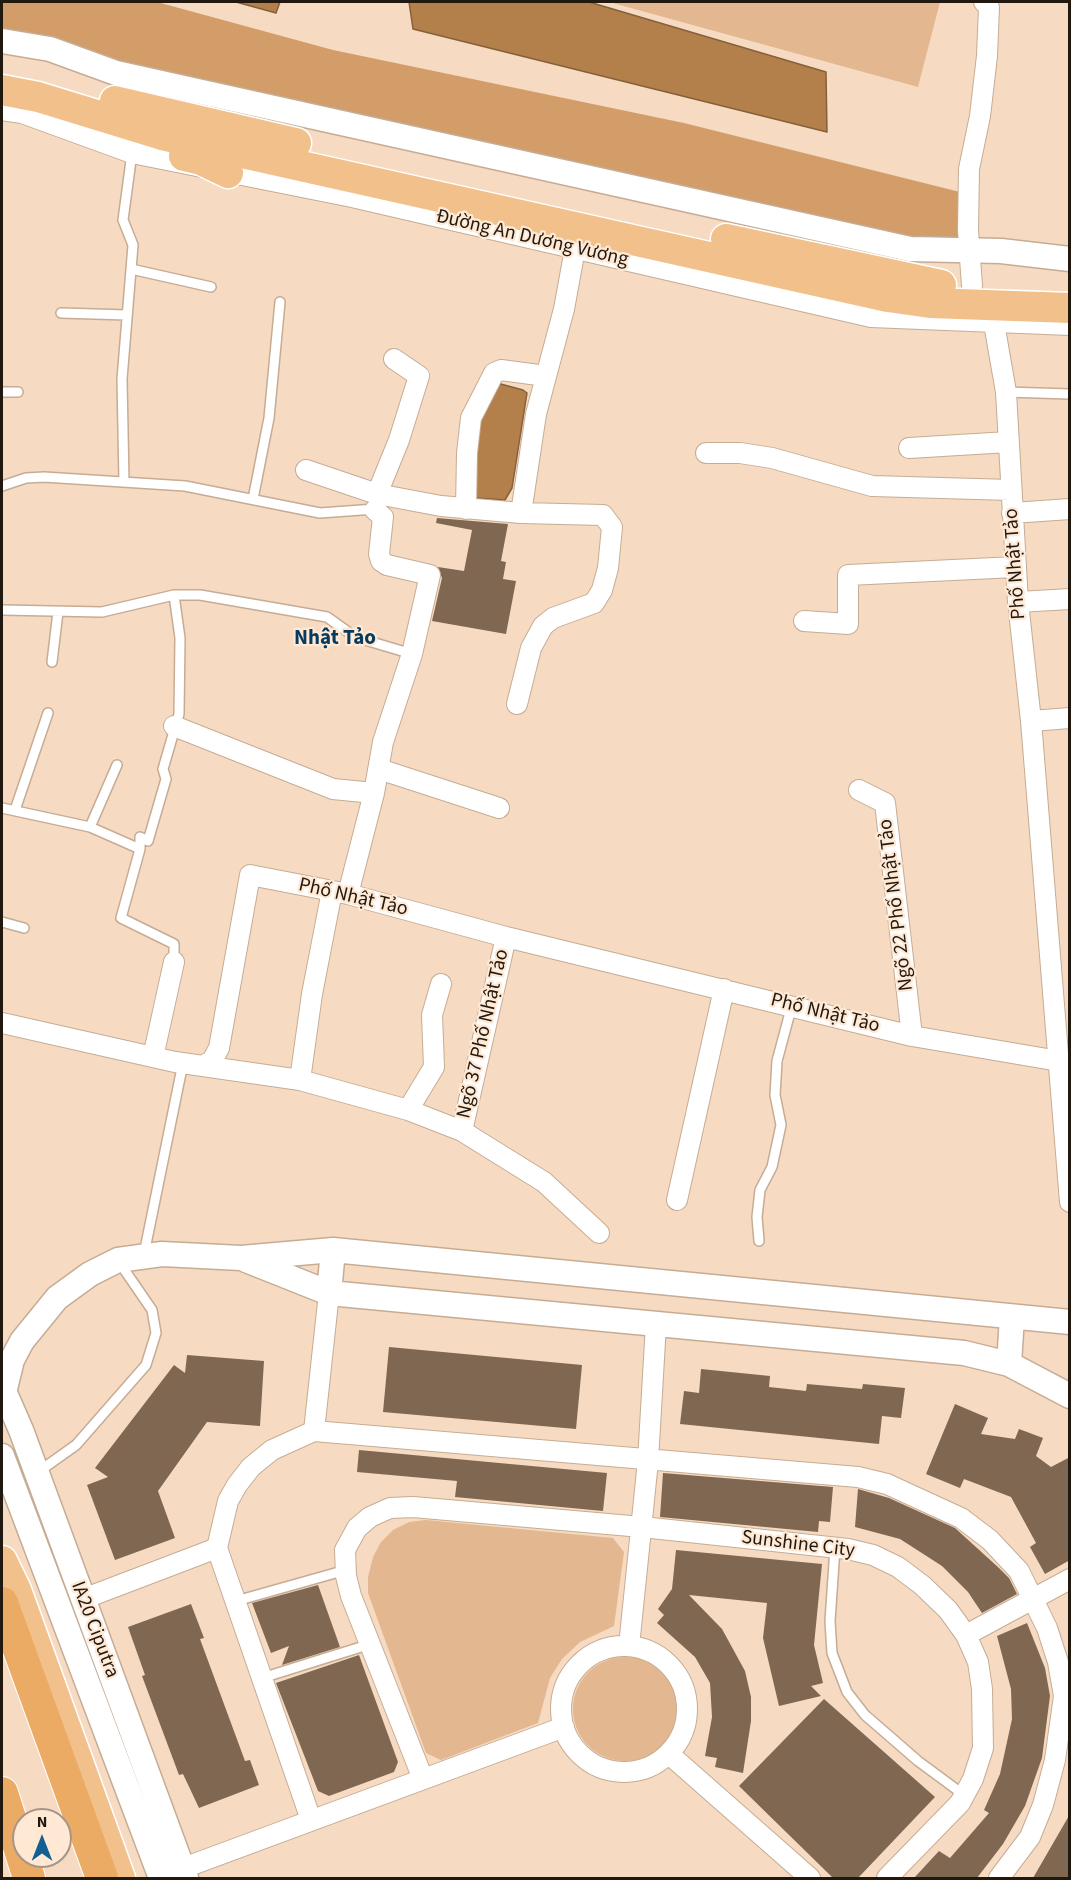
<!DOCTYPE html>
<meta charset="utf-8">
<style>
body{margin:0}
#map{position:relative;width:1071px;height:1880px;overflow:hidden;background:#f6dbc2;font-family:"Source Sans 3",sans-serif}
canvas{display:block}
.frame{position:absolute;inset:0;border:3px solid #21180f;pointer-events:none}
.north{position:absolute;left:12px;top:1808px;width:60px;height:60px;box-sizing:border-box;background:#ffe9d5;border:2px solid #a69586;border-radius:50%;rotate:0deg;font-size:16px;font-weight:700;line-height:24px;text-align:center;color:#21180f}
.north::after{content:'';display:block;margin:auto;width:21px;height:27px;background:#135f92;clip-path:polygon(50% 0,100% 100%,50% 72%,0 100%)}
</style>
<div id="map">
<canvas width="1071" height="1880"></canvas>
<div class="frame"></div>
<div class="north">N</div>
</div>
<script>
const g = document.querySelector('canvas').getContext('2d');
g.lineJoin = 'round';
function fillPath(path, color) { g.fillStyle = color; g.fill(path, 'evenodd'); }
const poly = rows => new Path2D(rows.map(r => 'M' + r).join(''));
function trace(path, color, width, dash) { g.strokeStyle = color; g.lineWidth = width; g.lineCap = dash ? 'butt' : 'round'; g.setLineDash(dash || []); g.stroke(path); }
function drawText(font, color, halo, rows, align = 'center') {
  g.font = font + ' "Source Sans 3",sans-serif'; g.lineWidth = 4.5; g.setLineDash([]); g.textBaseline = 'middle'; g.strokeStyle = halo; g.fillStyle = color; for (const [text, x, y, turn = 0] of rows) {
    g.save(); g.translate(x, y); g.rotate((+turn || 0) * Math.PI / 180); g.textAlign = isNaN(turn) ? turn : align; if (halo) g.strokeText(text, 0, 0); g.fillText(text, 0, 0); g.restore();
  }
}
const green = poly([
 [609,2,940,2,918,87],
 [426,1520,613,1538,624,1552,614,1626,580,1642,562,1659,550,1678,538,1723,441,1760,426,1753,368,1593,368,1577,373,1557,381,1542,393,1530,409,1522],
 '573 1709a52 52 0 1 1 104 0a52 52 0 1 1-104 0Z'
]);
const forest = poly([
 [2,2,157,2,333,50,684,123,968,194,969,250,2,41]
]);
const water = poly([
 [236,2,280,2,276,13,236,2],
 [409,2,589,2,826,72,827,132,413,29,409,2],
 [497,383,523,390,527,393,512,488,505,500,475,498,476,424,497,383]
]);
const building = poly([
 [437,518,508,524,501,561,506,562,503,579,516,581,506,634,432,621,442,578,438,567,464,571,472,530,436,523],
 [389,1347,582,1365,576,1429,383,1412],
 [187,1355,264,1361,260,1426,207,1422,158,1491,175,1538,115,1560,87,1485,108,1477,95,1468,174,1365,185,1373],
 [701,1369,770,1376,769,1387,806,1391,807,1384,862,1389,863,1384,905,1388,901,1418,882,1416,879,1444,680,1424,684,1391,699,1393],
 [955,1404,988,1418,981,1434,1015,1439,1019,1429,1043,1438,1036,1456,1051,1467,1070,1457,1070,1560,1045,1574,1030,1547,1036,1543,1011,1497,964,1479,960,1488,926,1474],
 [359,1450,607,1473,603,1511,455,1497,457,1481,357,1472],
 [663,1473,833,1487,830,1522,819,1521,818,1532,660,1517],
 [858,1489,889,1498,955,1528,999,1568,1009,1578,1017,1594,982,1613,968,1592,942,1566,900,1539,855,1527],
 [676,1550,822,1564,814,1645,823,1683,811,1686,821,1696,779,1706,763,1638,767,1603,689,1595,722,1629,745,1671,751,1697,751,1721,743,1773,715,1767,717,1758,705,1756,712,1717,710,1683,695,1657,657,1623,664,1615,658,1609,672,1589],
 [318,1585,340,1647,282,1665,289,1646,271,1653,252,1603],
 [191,1604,204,1638,200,1639,245,1761,250,1760,259,1785,199,1808,183,1774,179,1775,142,1676,145,1675,128,1627],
 [1027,1623,1045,1668,1050,1696,1042,1758,1025,1806,1003,1844,977,1878,914,1878,939,1851,950,1858,989,1813,984,1810,1000,1774,1012,1719,1011,1689,997,1636],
 [359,1655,398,1762,394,1772,329,1796,318,1791,276,1683],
 [824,1699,935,1797,858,1878,833,1878,739,1786],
 [1070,1814,1070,1878,1033,1878]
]);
const service = poly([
 [131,269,211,287],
 [61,313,127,315],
 [2,392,18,392],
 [1006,392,1070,394],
 [124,482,122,379,133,245,123,220,132,153],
 [2,486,26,478,44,477,185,486,320,513,375,509],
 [253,499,269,418,280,302],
 [174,595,180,638,179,714,163,769,166,779,148,841,140,837,140,849,121,918,174,944,174,962],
 [2,610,102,612,174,595,200,595,327,617,355,637,412,654],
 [52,662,58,612],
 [2,808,90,827,140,849],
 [15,810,48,713],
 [90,827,117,765],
 [2,922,24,928],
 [759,1241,757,1217,760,1190,772,1167,781,1125,775,1095,777,1061,792,1005],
 [144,1254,183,1063],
 [38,1472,76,1445,146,1365,156,1333,152,1310,119,1262],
 [835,1548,830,1621,832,1653,847,1692,865,1715,918,1761,964,1795],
 [236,1601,346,1570],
 [262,1678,361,1647]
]);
const minor = poly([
 [2,110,22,113,132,153,352,197,871,317,1070,325],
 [972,286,968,230,969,169,980,116,987,56,989,7,984,2],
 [992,312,1006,392,1018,602,1031,721,1070,1202],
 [909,448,1008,442],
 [706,453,740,453,772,458,872,486,1011,490],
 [306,470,377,494,441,506,521,513,536,414,564,309,575,249],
 [377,494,399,440,419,376,394,359],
 [466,509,467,453,471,418,494,373,501,370,546,376],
 [1012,513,1070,509],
 [1018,602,1070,599],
 [804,621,848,624,848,575,1016,567],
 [517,704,531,648,543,626,553,618,594,603,602,590,608,568,612,527,603,515,521,513],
 [1031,721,1070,718],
 [174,726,333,789,374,793],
 [379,769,499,808],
 [859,790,885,803,912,1036],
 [348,894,374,793,383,742,412,654,430,575,387,565,381,561,379,554,383,517,375,510],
 [2,1023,175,1062,300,1080,408,1110,462,1131,544,1182,599,1233],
 [153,1057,174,962],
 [204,1065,212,1061,219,1048,250,875,348,894,506,937,912,1036,1059,1061],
 [300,1080,312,994,332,891],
 [408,1110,434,1067,432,1015,441,984],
 [462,1131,506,937],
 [677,1200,724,989],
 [314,1431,329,1293],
 [83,1599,217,1548],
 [966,1635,1070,1579],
 '561 1709a63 63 0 1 1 126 0a63 63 0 1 1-126 0Z',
 [629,1646,648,1461,656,1324],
 [669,1754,810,1878],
 [423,1779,351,1596,346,1576,345,1550,357,1528,370,1517,390,1508,413,1507,642,1527,848,1549,873,1555,898,1567,922,1585,948,1610,966,1635,978,1662,982,1689,983,1748,973,1779,960,1803,887,1878],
 [311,1820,217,1548,228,1501,237,1485,251,1467,272,1450,314,1431,858,1477,887,1484,961,1518,990,1540,1019,1571,1047,1628,1058,1662,1064,1696,1055,1760,1043,1805,1030,1837,999,1878],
 [170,1873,564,1727]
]);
const tertiary = poly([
 [2,41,50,49,116,73,910,249,1001,251,1070,259],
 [246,1260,329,1293,964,1353,1009,1364,1070,1396],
 [329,1293,333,1250],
 [1009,1364,1012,1317],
 [4,1391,21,1430,186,1878],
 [2,1401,12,1360,22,1341,57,1298,90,1274,118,1260,162,1254,241,1258,333,1250,1070,1322],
 [2,1456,161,1878]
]);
const primary = poly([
 [2,90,38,97,162,135,888,297,930,303,1070,308],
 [115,101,296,143],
 [184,156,201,160,228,173],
 [726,239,941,285],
 [2,1561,16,1590,120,1878]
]);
const trunk = poly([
 [2,1603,102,1878],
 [2,1793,29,1878]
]);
const streetNames = [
 ["Đường An Dương Vương",532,239,13],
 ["Phố Nhật Tảo",1016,564,-94],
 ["Phố Nhật Tảo",353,898,13],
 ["Ngõ 22 Phố Nhật Tảo",897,905,-97],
 ["Phố Nhật Tảo",825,1014,14],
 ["Ngõ 37 Phố Nhật Tảo",484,1034,-77],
 ["Sunshine City",798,1545,7],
 ["IA20 Ciputra",94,1630,69]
];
const neighbourhoodNames = [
 ["Nhật Tảo",335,639]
];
fillPath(green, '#e3b78f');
fillPath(forest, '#d39d69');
fillPath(water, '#b37f4b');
trace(water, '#876039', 1.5);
fillPath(building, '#7f6751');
trace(service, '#c6ac94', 12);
trace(minor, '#c6ac94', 22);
trace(tertiary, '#c6ac94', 27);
trace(primary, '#fff', 33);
trace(trunk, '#fff', 34);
trace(service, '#fff', 9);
trace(minor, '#fff', 20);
trace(tertiary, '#fff', 24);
trace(primary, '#f1c08b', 30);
trace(trunk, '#ecab64', 32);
drawText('20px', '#21180f', '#ffe9d5', streetNames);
drawText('bold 21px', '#063b5e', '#ffe9d5', neighbourhoodNames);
</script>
